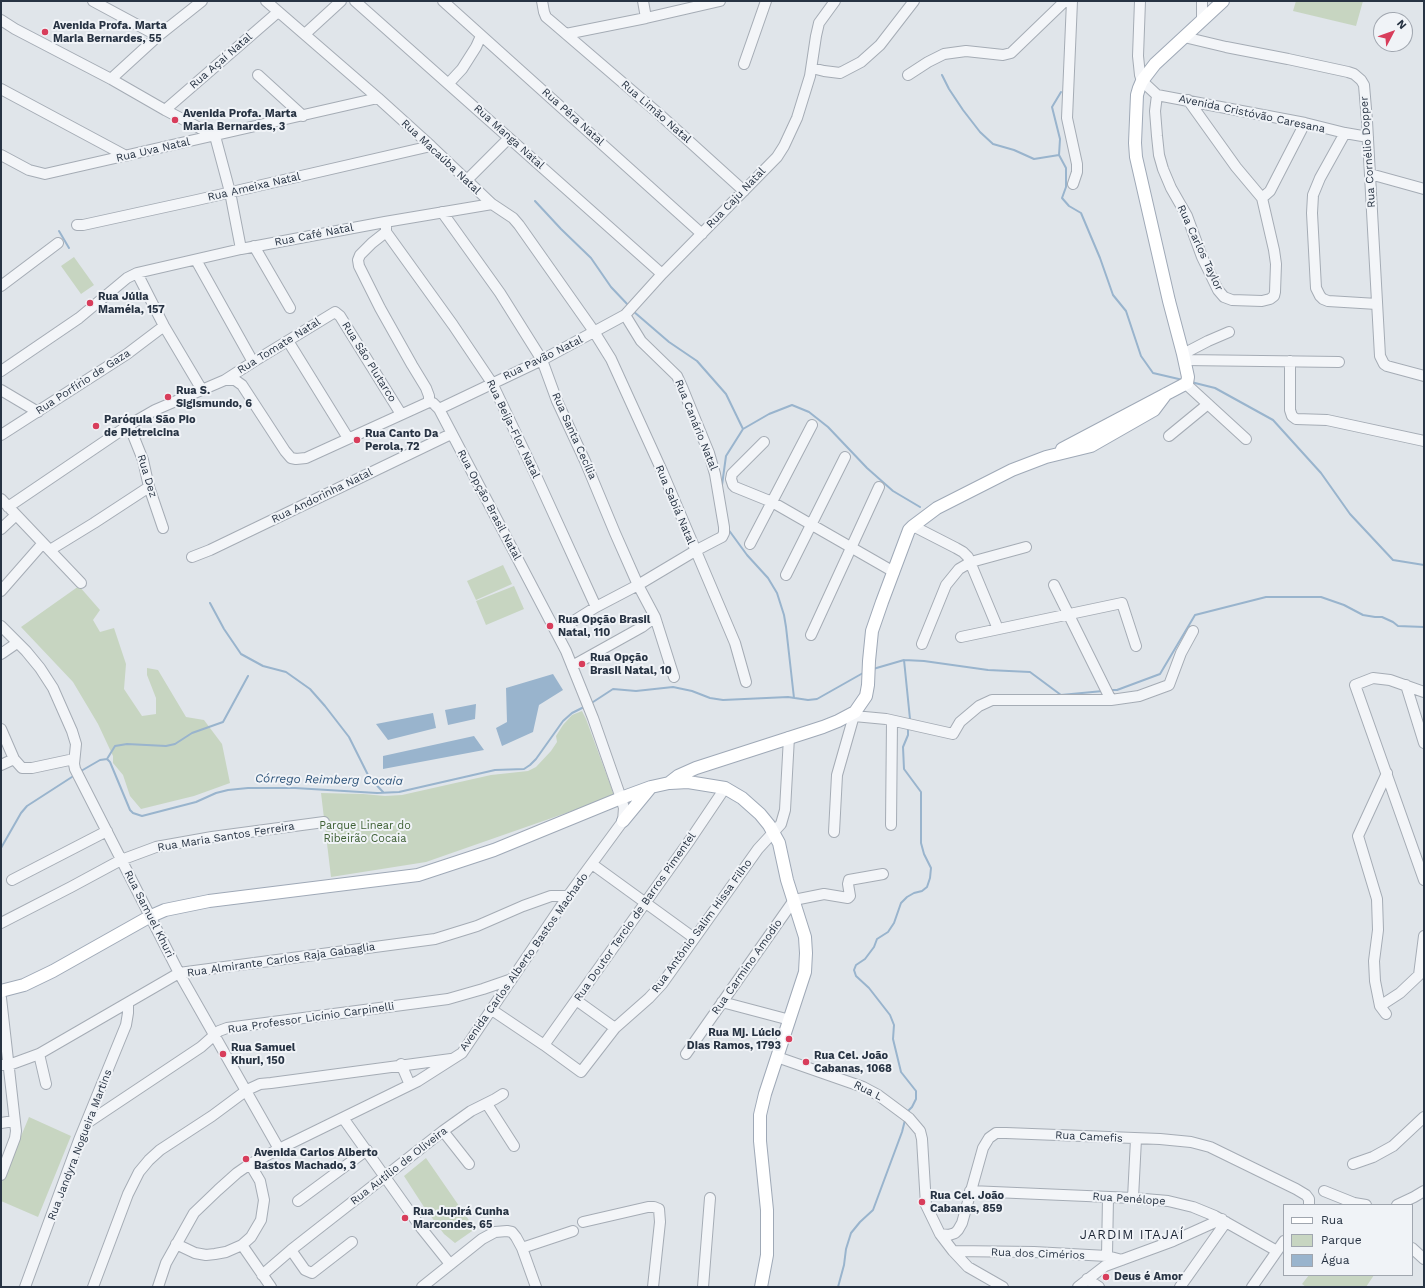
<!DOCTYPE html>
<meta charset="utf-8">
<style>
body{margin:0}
#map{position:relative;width:1425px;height:1288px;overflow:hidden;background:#e0e5ea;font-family:"Work Sans",sans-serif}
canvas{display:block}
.frame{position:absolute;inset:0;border:2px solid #273343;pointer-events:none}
.legend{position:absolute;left:1283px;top:1204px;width:130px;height:72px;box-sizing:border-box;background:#f0f3f7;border:1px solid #a0a6af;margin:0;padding:5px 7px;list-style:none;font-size:12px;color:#273343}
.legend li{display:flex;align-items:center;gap:8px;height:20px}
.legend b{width:20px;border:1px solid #a0a6af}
.north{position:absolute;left:1373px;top:12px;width:40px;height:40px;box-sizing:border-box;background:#f0f3f7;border:1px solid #a0a6af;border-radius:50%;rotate:49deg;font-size:11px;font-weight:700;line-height:16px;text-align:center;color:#273343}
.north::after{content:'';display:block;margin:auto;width:14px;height:18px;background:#d83d5b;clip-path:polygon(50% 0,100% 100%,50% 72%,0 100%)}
</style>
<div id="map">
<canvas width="1425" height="1288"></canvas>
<div class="frame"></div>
<ul class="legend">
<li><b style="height:5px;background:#fff"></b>Rua</li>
<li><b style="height:11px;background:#c7d5c1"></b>Parque</li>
<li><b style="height:11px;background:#99b4cd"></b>Água</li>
</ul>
<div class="north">N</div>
</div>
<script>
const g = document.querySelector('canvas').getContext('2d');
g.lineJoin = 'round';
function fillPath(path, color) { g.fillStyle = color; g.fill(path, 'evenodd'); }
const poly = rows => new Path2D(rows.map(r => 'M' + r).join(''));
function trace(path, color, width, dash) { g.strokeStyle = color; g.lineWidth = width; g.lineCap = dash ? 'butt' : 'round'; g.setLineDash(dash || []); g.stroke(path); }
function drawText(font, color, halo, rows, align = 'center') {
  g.font = font + ' "Work Sans",sans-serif'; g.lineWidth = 4; g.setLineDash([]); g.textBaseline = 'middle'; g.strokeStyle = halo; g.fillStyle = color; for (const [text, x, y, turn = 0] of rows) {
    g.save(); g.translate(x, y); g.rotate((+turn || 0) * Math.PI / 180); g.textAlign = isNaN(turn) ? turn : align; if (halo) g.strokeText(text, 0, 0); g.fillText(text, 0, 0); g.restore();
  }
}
const green = poly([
 [1296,1,1363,1,1356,26,1293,11],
 [74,257,94,285,81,294,61,266],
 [503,565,512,584,476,600,467,581],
 [79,586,100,610,93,620,100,632,114,628,126,664,124,689,142,716,156,714,156,698,147,675,147,668,158,670,186,717,204,720,222,744,230,783,194,796,141,809,130,796,123,775,113,763,113,756,98,724,73,682,21,627],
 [514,586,524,609,486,625,476,601],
 [582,711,586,719,614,795,589,805,426,862,331,877,321,793,363,794,385,796,402,795,491,775,528,771,536,767,551,751,557,742,556,736,563,725,572,715],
 [29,1117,71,1136,38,1217,1,1201,1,1184],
 [426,1158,475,1229,455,1243,444,1234,424,1207,404,1176],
 [1309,1275,1374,1275,1366,1287,1306,1287,1302,1284]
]);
const water = poly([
 [553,674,563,690,539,705,533,732,502,746,496,728,507,722,506,688],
 [476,704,475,719,448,725,445,710],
 [433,713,436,728,388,740,376,724],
 [474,736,484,750,383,769,383,756]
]);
const stream = poly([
 [942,75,949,89,963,110,980,132,993,144,1014,150,1034,159,1059,155,1066,168,1066,187,1062,198,1069,206,1081,213,1100,258,1113,295,1126,311,1141,356,1153,373,1183,380],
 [1059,155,1060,139,1052,107,1061,92],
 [535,201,561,229,591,258,611,287,629,306],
 [59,231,69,248],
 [633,311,669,342,697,361,726,394,743,429],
 [1191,382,1215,388,1273,420,1321,473,1350,514,1393,560,1424,565],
 [722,485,726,456,743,429,769,414,792,405,809,412,828,427,867,468,893,491,920,507],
 [728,529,747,555,768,578,777,593,784,615,786,627,794,698],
 [210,603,224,629,241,654,263,666,286,672,310,689,325,706,349,737,369,777,383,792],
 [904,660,910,719],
 [873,669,904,660,924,661,988,670,1030,672,1061,695,1103,691],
 [1109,690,1117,690,1160,674,1195,615,1266,597,1321,597,1344,605,1363,615,1375,617,1382,617,1393,622,1398,626,1424,627],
 [590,704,613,689,636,691,673,687,692,691,710,698,723,700,788,697,808,700,817,699,863,673],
 [107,759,115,746,127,744,166,746,175,744,192,733,223,722,248,676],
 [81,771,100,760,107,759,110,762,130,810,133,813,142,816,196,802,216,793,228,790,248,788,295,788,377,793,399,792,495,770,524,769,530,765,536,759,563,721,572,713,584,707],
 [1,848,21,813,27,806,75,775],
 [907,1112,912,1107,916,1099,916,1091,901,1072,893,1039,894,1025,890,1015,869,988,856,976,854,970,856,965,865,959,874,947,877,939,888,932,894,923,901,903,907,897,914,893,922,891,927,887,930,878,931,868,924,854,921,843,921,792,904,769,903,747,908,735,908,728],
 [838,1287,844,1265,846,1249,851,1233,860,1222,873,1210,902,1132,905,1120]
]);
const minor = poly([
 [93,1,158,36],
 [266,1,378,98,431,146,492,204,513,218,519,225,593,330,611,359,662,471,735,643,746,682],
 [355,1,662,274],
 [443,1,702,234],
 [542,1,544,12,546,17,552,22,658,113,744,191],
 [643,1,646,18],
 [1072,1,1067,118,1077,164,1077,172,1073,184],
 [1140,1,1138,56,1140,75,1142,81,1157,95,1305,123,1345,133,1368,137],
 [1202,1,1202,19],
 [1,20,15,29,111,79,165,110,215,136,230,192,241,249],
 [305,34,341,1],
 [566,34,646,18,720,1],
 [1184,37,1226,47,1288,59,1348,72,1354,74,1361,80,1364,85,1367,121,1380,356,1384,364,1387,366,1424,376],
 [744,64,766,1],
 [812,68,824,71,840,73,861,62,880,45,914,1],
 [258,75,303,116],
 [908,75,928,62,944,54,966,51,1003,55,1011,53,1065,1],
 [111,79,158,36,202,1],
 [449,83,462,69,476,47,481,36],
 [1,89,126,156],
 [1157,95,1155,111,1157,136,1159,155,1163,169,1171,188,1187,216,1202,257,1218,290,1224,297,1232,300,1262,301,1270,299,1274,296,1275,292,1276,264,1274,250,1262,198,1236,167,1188,100],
 [165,110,278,12],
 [1345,133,1320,178,1313,195,1312,213,1316,288,1320,296,1323,299,1328,301,1377,304],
 [1,155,29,170,45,174,378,98],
 [1370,174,1424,189],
 [467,180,509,138],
 [1262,198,1270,191,1305,123],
 [442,212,500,293,542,360,557,401,585,461,615,533,638,585,655,617,674,677],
 [77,225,83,225,197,200,431,146],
 [386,226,386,232,453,325,492,383,538,480,596,607],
 [254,246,290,308],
 [196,260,253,362],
 [137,273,164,326,202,390],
 [1,286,58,243],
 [288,341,348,438],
 [1183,354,1208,341,1229,332],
 [1184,360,1339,362],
 [1290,361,1290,410,1292,416,1296,419,1327,420,1424,441],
 [1,371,79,318,127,278,137,273,241,249,385,222,492,204],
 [225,380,253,362,335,312,340,316,401,414],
 [1186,384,1246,439],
 [1,390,38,412],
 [439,409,542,360,625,315],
 [129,425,143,460,149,487,163,528],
 [1,435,127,354,164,326],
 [1169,436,1208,404],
 [764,442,732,474,731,479,733,485,735,487,772,502,894,572],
 [1,499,81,583],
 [8,507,129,425,155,410,225,380,235,380,242,385,285,451,291,458,296,459,306,458,429,402],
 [913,526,956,548,963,552,968,557,998,629],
 [1,529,16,515],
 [750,544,812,425],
 [50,550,94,523,149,487],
 [192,557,210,550,451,434],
 [786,575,845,457],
 [1054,585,1111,700],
 [1,591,43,543],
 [1,626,26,651,40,668,53,688,72,731,76,744,74,764,75,769,179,973,279,1149],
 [556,632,596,607,638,585,695,551,716,540,722,537,724,533,724,527,715,474,709,453,682,387,677,376,641,341,625,315,662,274,777,157,784,146,797,118,810,76,816,36,819,23,835,1],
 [811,635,879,487],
 [961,637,1122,603,1136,646],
 [922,644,946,585,959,569,971,562,1026,547],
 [1,654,17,643],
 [572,666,642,627,655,617],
 [1406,685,1424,743],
 [1424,692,1390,680,1373,678,1355,685,1424,880],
 [854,716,886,719,953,734,960,722,979,706,992,700,1111,700,1139,696,1169,685,1181,653,1193,631],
 [1,729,14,759,22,768,32,768,74,759],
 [1,765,14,759],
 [891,825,892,721],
 [834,832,837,775,855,712],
 [592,864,694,938],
 [12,880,107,831],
 [1,923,71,887,121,860,156,847,212,837,324,822],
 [1,998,16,1131,15,1138,1,1175],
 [576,1000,615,1028],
 [722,1002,790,1020],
 [1380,1006,1400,993,1419,975,1424,936],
 [492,1010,544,1045,581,1072,615,1028,649,998,662,984,758,849,781,824,785,810,789,737],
 [1386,1014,1380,1006,1375,981,1374,961,1378,930,1377,899,1358,836,1387,773],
 [544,1045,690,840,725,788],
 [39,1054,46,1084],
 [686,1054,794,900,824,894,848,898,850,896,848,884,849,880,883,874],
 [777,1057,863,1087,878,1095,909,1118,920,1131,922,1139,926,1205,940,1234,953,1251,968,1267,1003,1287],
 [401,1064,410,1085],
 [1,1065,9,1065,39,1054,179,973,435,939,477,926,523,906,551,896,568,896],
 [487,1104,514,1146],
 [343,1118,422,1229,450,1264],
 [1,1123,14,1121],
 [87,1123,201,1047,219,1031,227,1028,448,999,483,989,512,979],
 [443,1131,469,1164],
 [1353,1164,1373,1157,1393,1146,1424,1117],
 [970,1191,1133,1198,1168,1201,1193,1207,1215,1216,1277,1251],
 [1324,1191,1354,1203,1366,1205],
 [1133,1198,1136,1139],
 [298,1201,367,1150],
 [1397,1205,1414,1197,1424,1191],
 [583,1222,648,1207,654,1207,659,1209,660,1222,653,1287],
 [940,1234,949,1235,955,1233,958,1230,962,1223,983,1148,989,1138,996,1133,1006,1133,1160,1139,1191,1142,1210,1147,1296,1189,1306,1195,1309,1199,1309,1205],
 [176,1244,195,1253,206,1255,215,1254,226,1252,242,1245,251,1237,261,1220,264,1200,260,1181,250,1164],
 [242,1245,271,1287],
 [522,1248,573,1231],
 [1412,1248,1424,1259],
 [291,1250,305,1270,312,1273,352,1242],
 [953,1251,1034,1252,1107,1256,1122,1260],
 [1107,1256,1108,1197],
 [262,1275,291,1250,443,1131,471,1111,495,1099,503,1094],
 [1087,1279,1099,1287],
 [25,1287,79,1140,126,1025,128,1013,128,1003],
 [93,1287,128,1194,139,1172,149,1160,160,1150,212,1116,247,1090,260,1084,271,1083,451,1059],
 [158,1287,166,1263,194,1213,218,1190,237,1173,250,1164,279,1149,418,1081,462,1053,568,896,623,821,624,808,621,798,593,718,566,651,439,409,433,403,429,402,429,396,426,388,412,365,380,308,359,266,358,260,360,255,372,243,386,232],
 [422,1287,482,1239,495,1232,507,1231,512,1232,516,1237,522,1248,536,1287],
 [703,1287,710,1198],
 [1078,1287,1105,1266,1173,1241,1222,1219],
 [1180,1287,1226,1222],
 [1252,1287,1284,1241]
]);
const major = poly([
 [1062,449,1187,383,1188,377,1183,354,1169,301,1136,157,1135,143,1137,95,1139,88,1142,81,1155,64,1223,1],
 [670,783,688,782,725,788,742,798,760,814,769,825,779,843,787,880,805,937,806,953,805,972,765,1094,760,1115,760,1141,767,1210,767,1255,761,1287],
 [623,821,651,787],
 [1,991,24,985,53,971,149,917,165,910,209,901,418,875,494,850,621,798,651,787,669,783,678,776,696,768,823,727,838,721,855,712,866,696,868,685,869,661,872,631,882,602,909,530,913,526,937,508,1012,470,1046,457,1091,446,1154,410,1166,394]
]);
const markers = [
 [45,32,4,"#d83d5b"],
 [175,120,4,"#d83d5b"],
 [90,303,4,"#d83d5b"],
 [168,397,4,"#d83d5b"],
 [96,426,4,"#d83d5b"],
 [357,440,4,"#d83d5b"],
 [550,626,4,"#d83d5b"],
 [582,664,4,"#d83d5b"],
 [789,1039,4,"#d83d5b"],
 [223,1054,4,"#d83d5b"],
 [806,1062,4,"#d83d5b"],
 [246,1159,4,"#d83d5b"],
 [922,1202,4,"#d83d5b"],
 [405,1218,4,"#d83d5b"],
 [1106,1277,4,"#d83d5b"]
];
const poiNames = [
 ["Avenida Profa. Marta",53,26],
 ["Maria Bernardes, 55",53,39],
 ["Avenida Profa. Marta",183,114],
 ["Maria Bernardes, 3",183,127],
 ["Rua Júlia",98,297],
 ["Maméia, 157",98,310],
 ["Rua S.",176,391],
 ["Sigismundo, 6",176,404],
 ["Paróquia São Pio",104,420],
 ["de Pietrelcina",104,433],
 ["Rua Canto Da",365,434],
 ["Perola, 72",365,447],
 ["Rua Opção Brasil",558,620],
 ["Natal, 110",558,633],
 ["Rua Opção",590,658],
 ["Brasil Natal, 10",590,671],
 ["Rua Mj. Lúcio",781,1033,"right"],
 ["Dias Ramos, 1793",781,1046,"right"],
 ["Rua Samuel",231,1048],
 ["Khuri, 150",231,1061],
 ["Rua Cel. João",814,1056],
 ["Cabanas, 1068",814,1069],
 ["Avenida Carlos Alberto",254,1153],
 ["Bastos Machado, 3",254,1166],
 ["Rua Cel. João",930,1196],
 ["Cabanas, 859",930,1209],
 ["Rua Jupirá Cunha",413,1212],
 ["Marcondes, 65",413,1225],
 ["Deus é Amor",1114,1277]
];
const streetNames = [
 ["Rua Açaí Natal",221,61,-41],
 ["Rua Limão Natal",656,112,41],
 ["Avenida Cristóvão Caresana",1252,114,12],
 ["Rua Pêra Natal",573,117,42],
 ["Rua Manga Natal",509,137,42],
 ["Rua Uva Natal",153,150,-13],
 ["Rua Cornélio Dopper",1368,152,-94],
 ["Rua Macaúba Natal",441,157,43],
 ["Rua Ameixa Natal",254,187,-13],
 ["Rua Caju Natal",736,198,-46],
 ["Rua Café Natal",314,235,-11],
 ["Rua Carlos Taylor",1200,248,65],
 ["Rua Tomate Natal",279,346,-32],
 ["Rua Pavão Natal",543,358,-26],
 ["Rua São Plutarco",369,362,58],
 ["Rua Porfírio de Gaza",83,382,-33],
 ["Rua Canário Natal",696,425,68],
 ["Rua Beija-Flor Natal",513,429,64],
 ["Rua Santa Cecília",574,436,66],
 ["Rua Dez",147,476,73],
 ["Rua Andorinha Natal",322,496,-26],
 ["Rua Opção Brasil Natal",489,505,62],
 ["Rua Sabiá Natal",675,505,67],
 ["Rua Maria Santos Ferreira",226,837,-9],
 ["Rua Samuel Khuri",149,914,63],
 ["Rua Doutor Tercio de Barros Pimentel",635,917,-55],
 ["Rua Antônio Salim Hissa Filho",702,926,-54],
 ["Rua Almirante Carlos Raja Gabaglia",281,960,-8],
 ["Avenida Carlos Alberto Bastos Machado",524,962,-55],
 ["Rua Carmino Amodio",747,967,-55],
 ["Rua Professor Licínio Carpinelli",311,1018,-8],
 ["Rua L",868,1091,27],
 ["Rua Camefis",1089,1137,3],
 ["Rua Jandyra Nogueira Martins",80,1145,-69],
 ["Rua Autílio de Oliveira",399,1166,-38],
 ["Rua Penélope",1129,1199,4],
 ["Rua dos Cimérios",1038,1254,2]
];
const parkNames = [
 ["Parque Linear do",365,826],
 ["Ribeirão Cocaia",365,839]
];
const waterNames = [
 ["Córrego Reimberg Cocaia",329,780,1]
];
const quarterNames = [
 ["JARDIM ITAJAÍ",1132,1235]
];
fillPath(green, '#c7d5c1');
fillPath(water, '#99b4cd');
trace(stream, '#99b4cd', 2);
trace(minor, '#a5acb5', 12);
trace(major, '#9fa9b7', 14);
trace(minor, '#f3f5f8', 10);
trace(major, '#fff', 12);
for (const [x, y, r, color] of markers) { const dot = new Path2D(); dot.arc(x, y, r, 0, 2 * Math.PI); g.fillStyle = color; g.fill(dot); trace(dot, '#f0f3f7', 1.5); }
drawText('bold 11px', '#273343', '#f0f3f7', poiNames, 'left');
drawText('11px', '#273343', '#f0f3f7', streetNames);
drawText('11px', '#3e6034', '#f0f3f7', parkNames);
drawText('italic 12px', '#2e547a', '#f0f3f7', waterNames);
g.letterSpacing = '1px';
drawText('13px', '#1a2434', '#f0f3f7', quarterNames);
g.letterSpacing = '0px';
</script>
